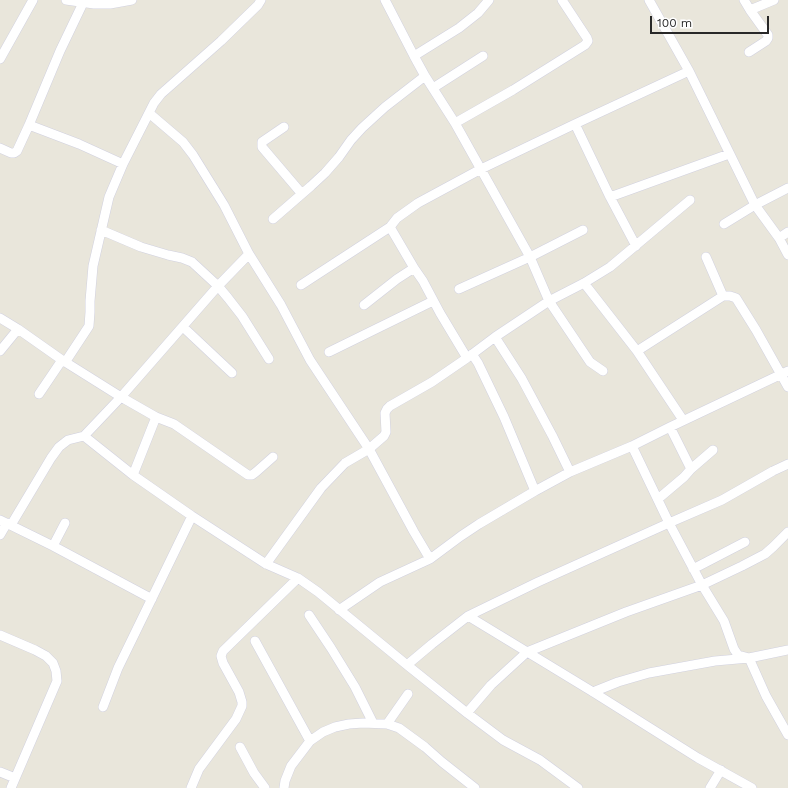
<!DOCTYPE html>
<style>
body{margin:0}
#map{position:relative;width:788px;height:788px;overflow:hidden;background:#e9e6db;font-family:"Work Sans",sans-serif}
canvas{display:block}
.scale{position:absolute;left:650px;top:16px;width:119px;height:18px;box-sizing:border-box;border:2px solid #282828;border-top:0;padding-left:5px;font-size:12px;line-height:14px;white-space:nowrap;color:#282828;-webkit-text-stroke:3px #fff;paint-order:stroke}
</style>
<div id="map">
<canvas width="788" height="788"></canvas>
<div class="scale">100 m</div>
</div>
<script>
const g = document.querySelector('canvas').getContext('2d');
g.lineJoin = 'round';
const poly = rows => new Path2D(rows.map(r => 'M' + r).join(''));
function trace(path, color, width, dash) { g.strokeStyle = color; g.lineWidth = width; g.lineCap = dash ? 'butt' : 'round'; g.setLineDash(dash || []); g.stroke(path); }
const minor = poly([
 [66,0,94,4,110,4,132,0],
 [385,0,414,56,425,76,455,123,530,257,549,301,590,362,603,371],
 [649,0,689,71,755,205,779,238,788,255],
 [744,0,750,10,774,0],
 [83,3,60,51,29,125,79,144,123,164],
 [749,52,766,41,768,38,768,35,750,10],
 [414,56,459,28,478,13,489,0],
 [0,59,33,0],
 [433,88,483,56],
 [149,113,183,142,193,155,224,205,249,254,281,305,310,360,369,449,414,532,430,559],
 [455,123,513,90,585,45,588,41,587,38,562,0],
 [575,124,610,197,636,246],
 [284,127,262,142,262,147,302,194],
 [0,148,11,153,14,153,17,151,29,125],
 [610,197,729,154],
 [273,219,311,186,325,173,339,157,351,140,362,128,385,107,425,76],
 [724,224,755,205,788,188],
 [390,227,414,268,423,281,440,313,467,358],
 [101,230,141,247,168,255,182,258,192,262,218,286,228,298,242,316,269,359],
 [779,238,788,232],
 [706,257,723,296],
 [584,283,637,351,683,420],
 [301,285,390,227,397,218,418,203,481,169,575,124,689,71],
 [459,289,530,257,583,230],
 [364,305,397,279,414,268],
 [0,318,18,329,62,360,121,397,156,417,174,424,248,475,252,475,256,472,273,457],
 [183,327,232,373],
 [495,337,522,379,552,435,570,472],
 [0,351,18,329],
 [637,351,723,296,730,296,736,298,756,330,788,387],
 [329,352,433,301],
 [472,354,478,363,504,417,535,491],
 [66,361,89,326,90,312,90,301,93,266,109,197,123,164,154,103,161,94,221,41,258,5,261,0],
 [39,394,62,360],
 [670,427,691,469],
 [84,436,133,475,192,516,266,564,298,578,318,592,407,665,467,713,503,740,540,760,578,788],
 [632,446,669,523,702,585,724,621,734,649,738,655,749,658,766,696,788,735],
 [133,475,156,417],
 [658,499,684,477,691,469,713,450],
 [0,520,53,546,152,599],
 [11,525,51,458,59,447,68,440,84,436,121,397,218,286,249,254],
 [0,535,7,523],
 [53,546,65,523],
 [266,564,321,488,345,463,369,449,384,436,386,432,385,413,387,409,390,406,432,382,467,358,495,337,549,301,584,283,610,267,690,200],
 [693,569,745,542],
 [339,610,380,582,430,559,461,536,479,524,535,491,570,472,632,446,670,427,788,371],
 [309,615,331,648,355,687,373,723],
 [468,616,593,692,698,758,752,788],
 [0,635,35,650,46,656,53,663,56,671,57,681,11,788],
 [255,641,310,741],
 [407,665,432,644,468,616,538,582,669,523,722,500,773,471,788,464],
 [593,692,618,682,649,673,715,661,749,658,788,650],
 [103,707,118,668,192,516],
 [467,713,491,685,527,652,626,612,702,585,742,566,765,554,773,547,788,532],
 [387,724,408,694],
 [240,747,254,773,265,788],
 [0,772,15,778],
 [191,788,199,769,236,719,242,706,242,702,239,692,223,663,221,656,223,651,298,578],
 [284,788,285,781,291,766,310,741,323,732,335,727,349,724,363,723,387,724,399,728,425,747,442,762,475,788],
 [710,788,721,770]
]);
trace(minor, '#d1d1df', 10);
trace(minor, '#fff', 9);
</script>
